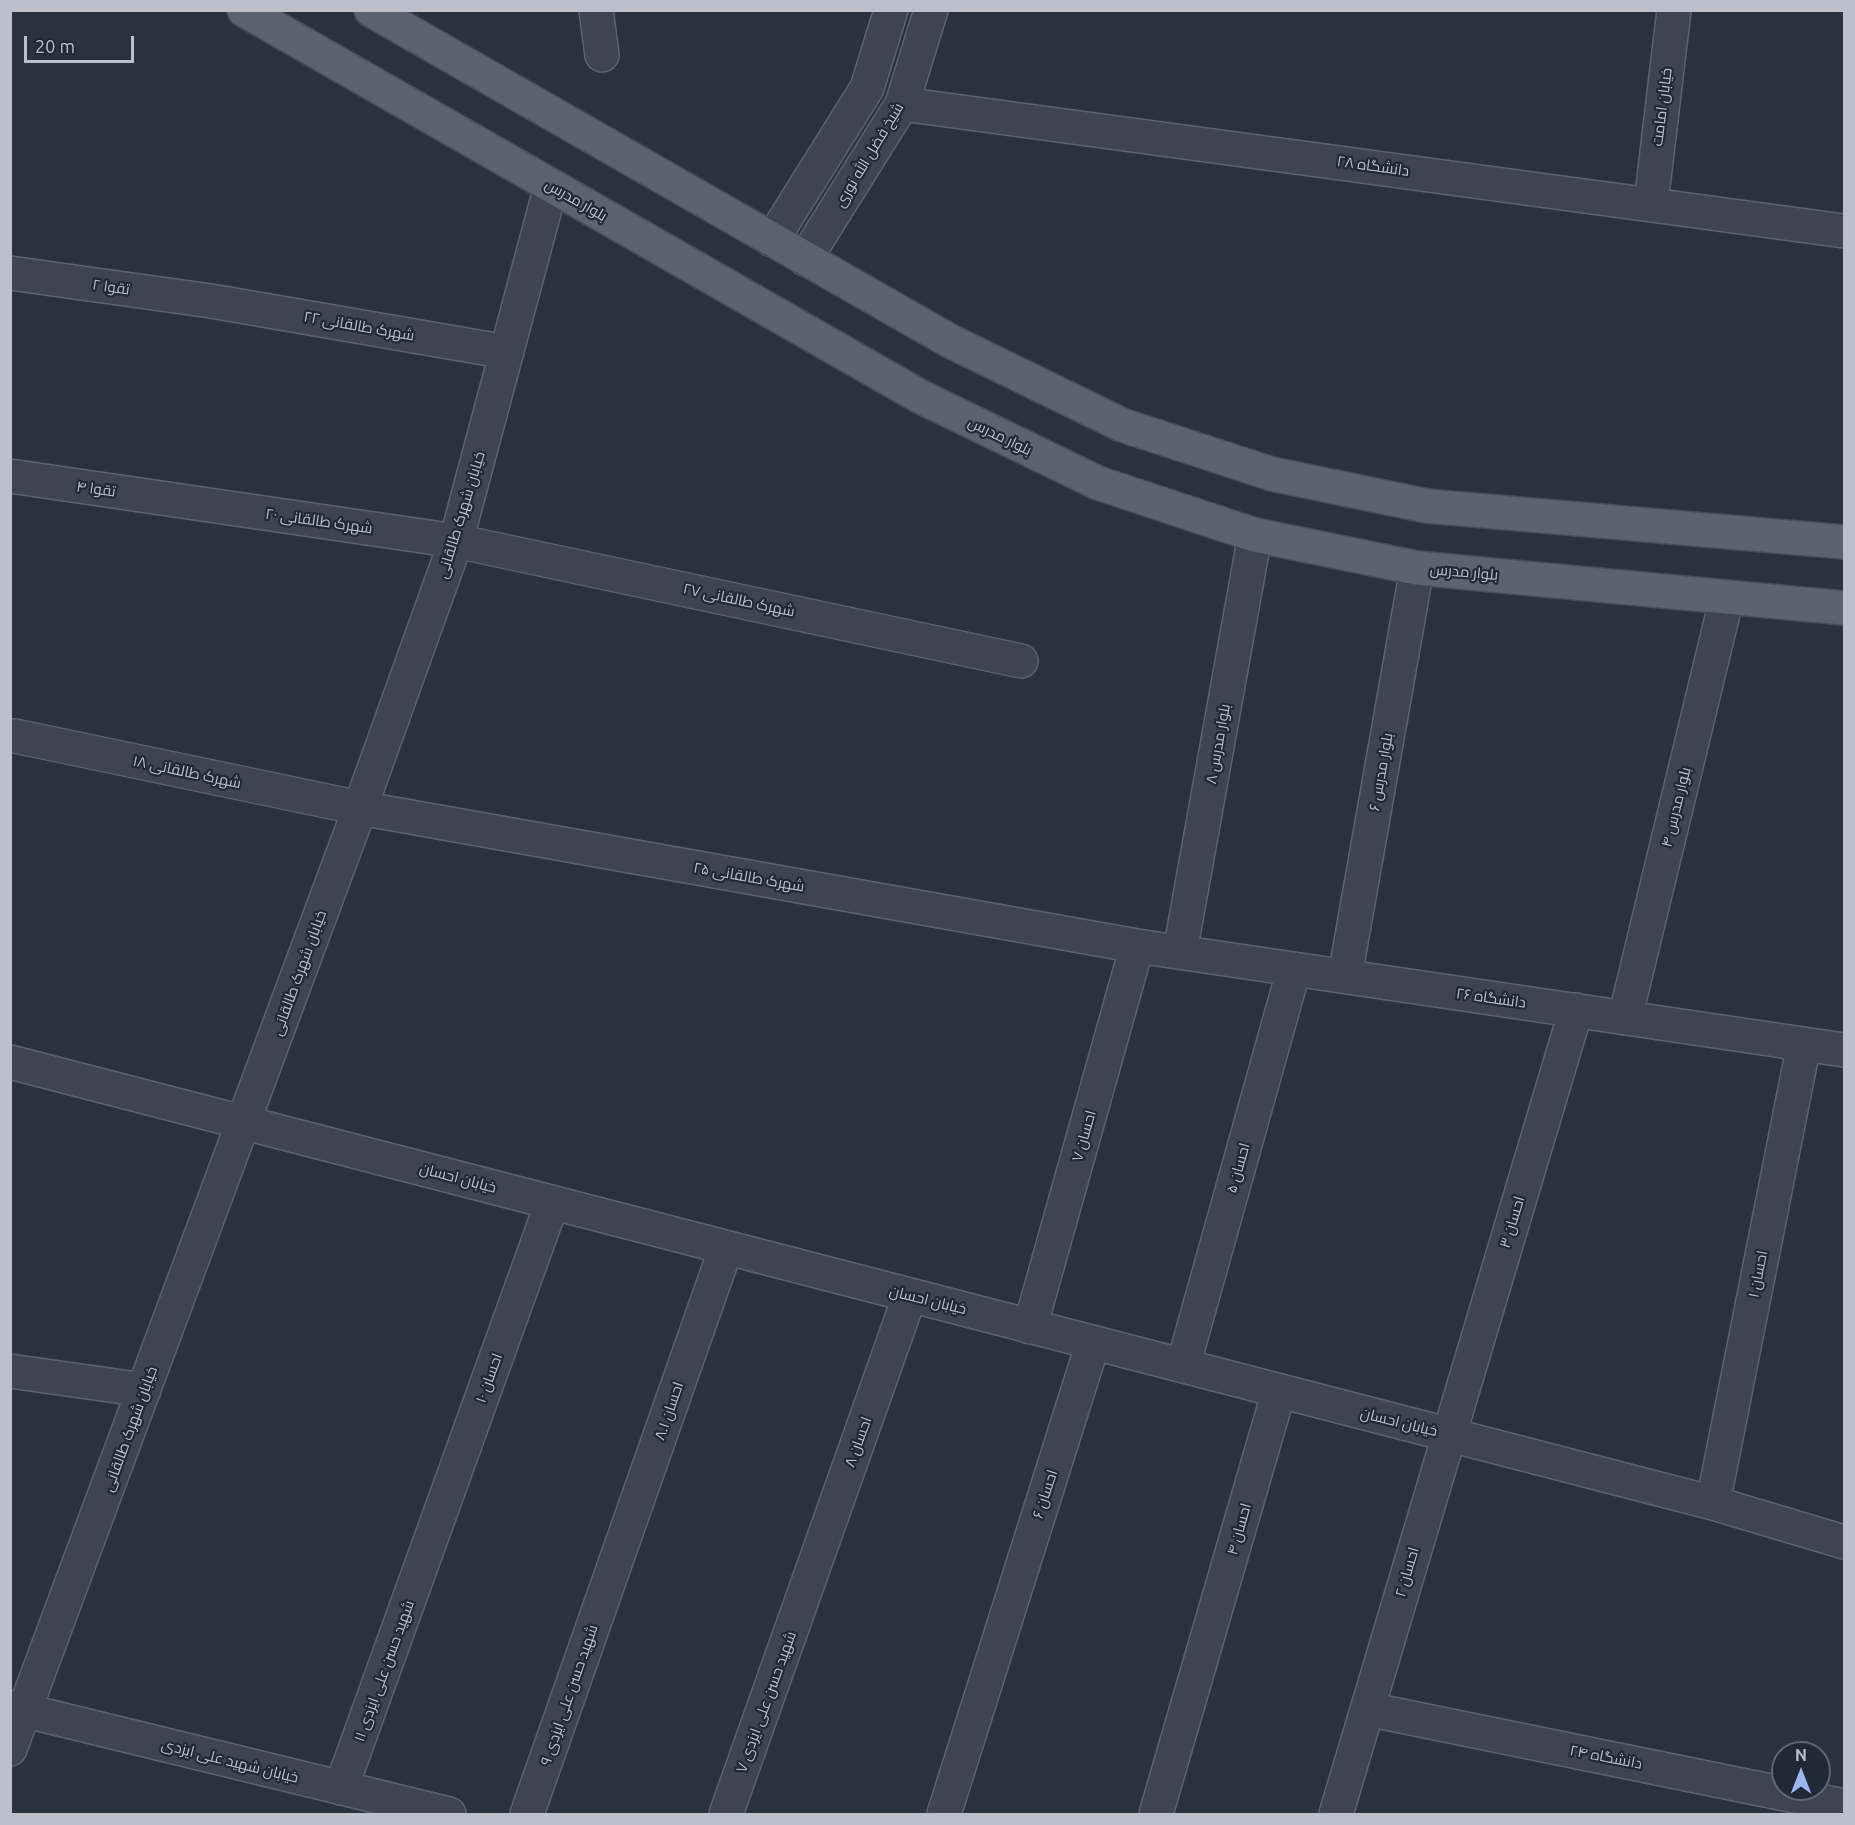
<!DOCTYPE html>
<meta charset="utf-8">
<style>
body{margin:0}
#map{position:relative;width:1855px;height:1825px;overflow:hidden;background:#2a3240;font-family:Ubuntu,sans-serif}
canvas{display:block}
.frame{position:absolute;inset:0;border:12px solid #bbc0ca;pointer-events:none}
.north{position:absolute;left:1771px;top:1741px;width:60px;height:60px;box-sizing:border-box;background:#222936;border:2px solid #5f6571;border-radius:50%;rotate:0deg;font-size:16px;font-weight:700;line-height:24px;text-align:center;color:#bbc0ca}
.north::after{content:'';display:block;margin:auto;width:21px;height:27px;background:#9cb6ee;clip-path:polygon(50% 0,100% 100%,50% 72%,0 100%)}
.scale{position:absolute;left:24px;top:36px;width:110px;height:27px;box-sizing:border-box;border:3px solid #bbc0ca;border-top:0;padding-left:8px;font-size:18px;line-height:21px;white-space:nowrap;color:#bbc0ca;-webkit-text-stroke:4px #222936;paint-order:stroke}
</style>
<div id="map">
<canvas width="1855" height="1825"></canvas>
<div class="frame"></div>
<div class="north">N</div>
<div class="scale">20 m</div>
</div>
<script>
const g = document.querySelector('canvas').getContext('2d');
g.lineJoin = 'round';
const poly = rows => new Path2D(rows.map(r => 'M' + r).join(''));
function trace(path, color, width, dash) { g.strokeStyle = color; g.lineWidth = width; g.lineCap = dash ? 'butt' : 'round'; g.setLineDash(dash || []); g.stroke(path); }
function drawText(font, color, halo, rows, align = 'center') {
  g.font = font + ' Ubuntu,Cairo,sans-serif'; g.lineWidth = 4.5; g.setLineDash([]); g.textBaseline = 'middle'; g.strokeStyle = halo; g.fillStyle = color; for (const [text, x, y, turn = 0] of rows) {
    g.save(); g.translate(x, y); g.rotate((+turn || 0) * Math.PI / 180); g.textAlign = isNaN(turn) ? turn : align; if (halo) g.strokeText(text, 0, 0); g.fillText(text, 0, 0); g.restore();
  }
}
const minor = poly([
 [596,10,602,55],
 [902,104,1844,231],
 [1651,203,1674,10],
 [772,240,867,88,891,10],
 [805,259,902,104,931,10],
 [10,273,211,301,507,352],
 [10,476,456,541,1021,661],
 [15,736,360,808,1137,946,1844,1050],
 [1180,952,1255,535],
 [1345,976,1417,568],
 [1625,1018,1727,597],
 [10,1062,1713,1503,1844,1542],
 [1030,1327,1137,946],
 [1183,1366,1294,969],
 [10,1371,144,1390],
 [1713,1503,1804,1044],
 [10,1707,449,1814],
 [1367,1709,1844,1806],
 [10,1749,360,808,456,541,551,186],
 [341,1788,552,1203],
 [527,1814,726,1248],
 [726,1814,910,1295],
 [944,1814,1093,1343],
 [1156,1814,1279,1391],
 [1336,1814,1576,1010]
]);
const major = poly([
 [244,10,921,397,1098,483,1255,535,1417,568,1844,608],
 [371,10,950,341,1122,425,1272,474,1427,506,1844,542]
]);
const streetNames = [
 ["خیابان امامت",1662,107,-83],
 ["شیخ فضل الله نوری",869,155,-59],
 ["دانشگاه ۲۸",1373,166,8],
 ["بلوار مدرس",576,200,30],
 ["تقوا ۲",111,287,8],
 ["شهرک طالقانی ۲۲",359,326,10],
 ["بلوار مدرس",1000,436,26],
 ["تقوا ۴",96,489,8],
 ["خیابان شهرک طالقانی",461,515,-73],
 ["شهرک طالقانی ۲۰",319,521,8],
 ["بلوار مدرس",1464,572,5],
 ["شهرک طالقانی ۲۷",739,600,12],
 ["بلوار مدرس ۸",1218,744,-80],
 ["شهرک طالقانی ۱۸",187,772,12],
 ["بلوار مدرس ۶",1381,772,-80],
 ["بلوار مدرس ۴",1676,807,-76],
 ["شهرک طالقانی ۲۵",749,877,10],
 ["خیابان شهرک طالقانی",299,973,-70],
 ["دانشگاه ۲۶",1491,998,8],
 ["احسان ۷",1084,1136,-74],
 ["احسان ۵",1238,1168,-74],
 ["خیابان احسان",458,1178,15],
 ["احسان ۳",1512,1222,-73],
 ["احسان ۱",1758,1274,-79],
 ["خیابان احسان",928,1300,14],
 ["احسان ۱۰",489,1378,-70],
 ["احسان ۸.۱",669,1411,-71],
 ["خیابان احسان",1399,1422,14],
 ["خیابان شهرک طالقانی",130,1429,-70],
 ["احسان ۸",858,1442,-70],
 ["احسان ۶",1045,1494,-72],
 ["احسان ۴",1239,1529,-74],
 ["احسان ۲",1407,1572,-74],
 ["شهید حسن علی ایزدی ۱۱",384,1671,-70],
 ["شهید حسن علی ایزدی ۹",569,1695,-71],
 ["شهید حسن علی ایزدی ۷",766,1702,-70],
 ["دانشگاه ۲۴",1606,1757,11],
 ["خیابان شهید علی ایزدی",230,1761,14]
];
trace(minor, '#5c626e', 36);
trace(major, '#484d5a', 36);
trace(minor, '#3e4450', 33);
trace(major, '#5c6370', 33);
drawText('15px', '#bbc0ca', '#222936', streetNames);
</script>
